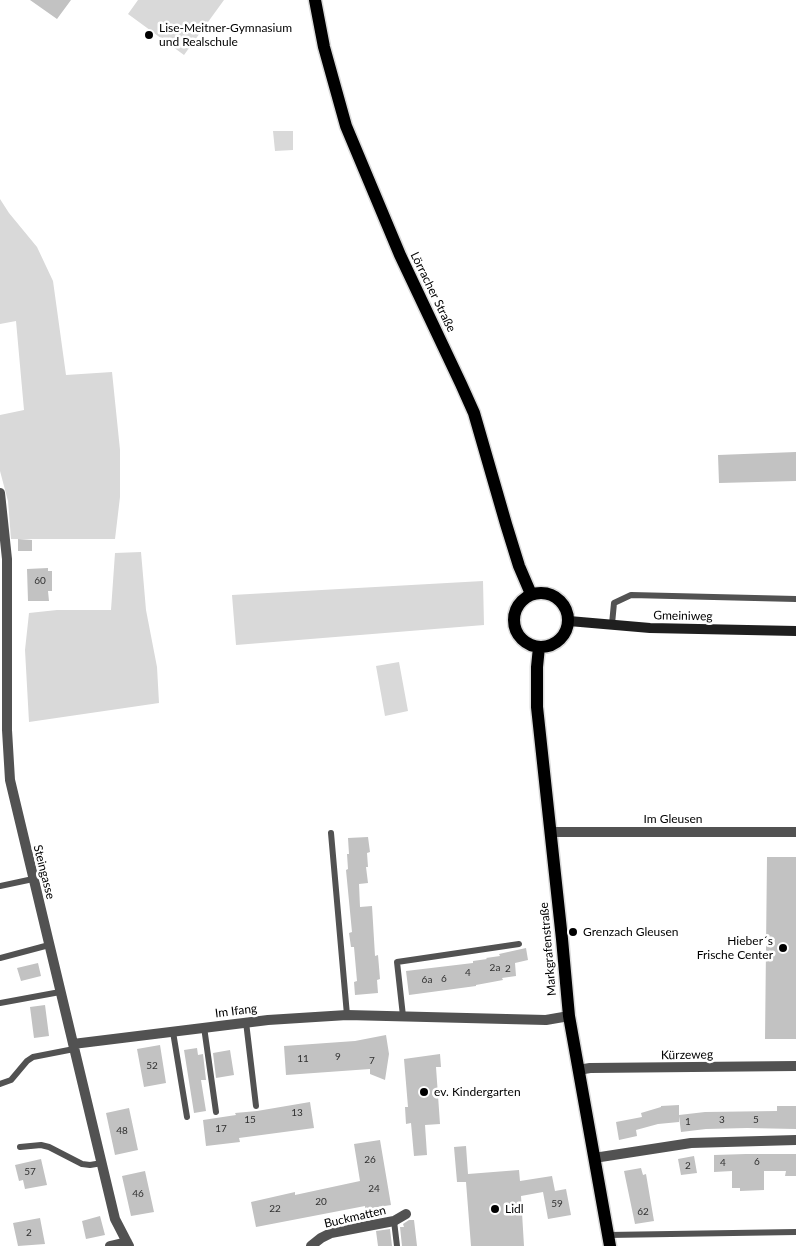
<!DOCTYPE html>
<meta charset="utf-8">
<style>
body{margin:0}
canvas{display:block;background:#fff}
</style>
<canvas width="796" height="1246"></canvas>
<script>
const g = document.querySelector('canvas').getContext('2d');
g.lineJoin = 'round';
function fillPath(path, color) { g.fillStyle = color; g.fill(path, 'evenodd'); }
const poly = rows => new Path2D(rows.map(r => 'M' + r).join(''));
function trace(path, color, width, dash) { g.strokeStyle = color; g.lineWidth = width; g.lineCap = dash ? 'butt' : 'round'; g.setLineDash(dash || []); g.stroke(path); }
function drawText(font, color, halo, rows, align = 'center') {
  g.font = font + ' Lato,sans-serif'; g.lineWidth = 5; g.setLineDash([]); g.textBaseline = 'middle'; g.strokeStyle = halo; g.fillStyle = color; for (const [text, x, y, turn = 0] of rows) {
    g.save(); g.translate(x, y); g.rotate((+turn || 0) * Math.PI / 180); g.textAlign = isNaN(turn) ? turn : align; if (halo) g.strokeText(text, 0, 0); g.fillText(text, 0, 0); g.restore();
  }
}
const green = poly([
 [138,0,224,0,184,55,128,14],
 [273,131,293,131,293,150,275,151],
 [0,199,9,213,37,247,53,281,66,375,112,372,120,450,120,497,115,539,11,539,8,501,0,471,0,415,24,410,16,321,0,324],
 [141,552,146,610,157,667,159,703,29,722,25,650,29,613,57,610,111,610,115,553],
 [483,581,484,625,236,645,232,595],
 [399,662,408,711,385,716,376,666]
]);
const building = poly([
 [30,0,71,0,57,19],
 [796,452,796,481,719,483,718,455],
 [18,539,32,540,32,551,18,551],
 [48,568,48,571,52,571,52,591,48,591,49,601,28,601,27,569],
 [368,837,370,852,367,853,368,867,366,867,368,883,359,884,360,907,372,906,375,956,378,955,380,979,377,980,378,993,355,995,354,982,357,981,354,947,351,947,349,933,352,932,346,870,348,869,347,854,349,854,348,838],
 [767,857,796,857,796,1039,765,1039],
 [526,948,528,960,515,963,516,976,502,978,503,980,476,985,476,986,409,995,406,971,473,963,473,961,487,959,486,958,500,956,499,954],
 [38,963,41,976,21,981,17,968],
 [45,1005,49,1036,34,1038,30,1007],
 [386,1035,389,1054,385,1080,370,1074,370,1069,286,1075,284,1046,355,1041],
 [160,1045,166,1083,144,1087,137,1049],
 [197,1048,198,1055,203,1054,206,1080,201,1080,206,1111,194,1113,184,1050],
 [230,1050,234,1075,216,1078,213,1053],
 [440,1054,441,1067,436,1067,440,1124,425,1125,427,1155,414,1156,411,1123,406,1124,405,1107,408,1107,404,1059],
 [310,1102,314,1128,239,1138,240,1142,206,1146,203,1120,236,1115,235,1113,257,1111],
 [679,1105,679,1115,705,1112,777,1111,777,1106,796,1106,796,1129,747,1128,706,1129,681,1132,679,1116,679,1122,658,1124,636,1130,637,1136,619,1140,616,1122,642,1117,641,1113,661,1107,661,1106],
 [129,1108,138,1150,115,1155,106,1113],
 [380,1140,391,1205,365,1209,365,1206,256,1227,251,1202,295,1192,295,1195,360,1181,354,1144],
 [466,1146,468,1174,519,1170,520,1181,552,1176,555,1191,566,1189,571,1215,548,1219,543,1192,521,1196,524,1246,471,1246,466,1182,457,1182,454,1147],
 [746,1154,796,1154,796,1176,785,1176,786,1171,764,1171,764,1190,740,1191,740,1188,732,1188,732,1171,714,1172,714,1155],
 [694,1156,697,1173,681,1175,678,1159],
 [41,1159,47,1185,25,1189,23,1180,19,1181,15,1165],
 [641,1168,643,1175,646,1174,654,1221,635,1224,624,1171],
 [145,1171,154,1212,131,1216,122,1176],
 [100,1216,105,1235,86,1239,82,1221],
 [40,1218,45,1244,18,1246,13,1223],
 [409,1220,414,1220,417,1246,402,1246,400,1227,404,1227,403,1224],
 [390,1229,392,1246,378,1246,376,1231]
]);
const lane = poly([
 [612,624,614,603,631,595,796,599],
 [331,833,347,1015],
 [0,886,33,879],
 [0,958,49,945],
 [0,1003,60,992],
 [403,1016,397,962,519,944],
 [246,1022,256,1106],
 [204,1027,216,1112],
 [173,1032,187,1117],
 [0,1084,11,1080,27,1061,33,1057,74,1049],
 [20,1147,41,1145,49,1147,82,1164,90,1165,102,1163],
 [394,1221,397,1246],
 [608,1235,796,1232]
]);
const street = poly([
 [0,493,7,559,7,730,10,780,115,1219,129,1246],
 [550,832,796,832],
 [73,1044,268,1020,347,1015,546,1020,569,1016],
 [578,1070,590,1068,796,1066],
 [594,1158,691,1143,796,1140],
 [110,1246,127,1242],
 [311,1246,321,1238,331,1233,394,1221,406,1214]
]);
const secondary = poly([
 [569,621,650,628,796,631]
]);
const primary = poly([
 [315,0,324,47,346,126,400,255,461,384,474,413,506,524,519,566,531,594],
 '514 620a27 27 0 1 1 54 0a27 27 0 1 1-54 0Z',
 [539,647,537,667,537,707,562,939,569,1016,610,1246]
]);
const markers = [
 [149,35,5,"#000"],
 [573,932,5,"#000"],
 [783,948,5,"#000"],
 [424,1092,5,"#000"],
 [495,1209,5,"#000"]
];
const numberNames = [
 ["60",40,581],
 ["2a",495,968],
 ["2",508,969],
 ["4",468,973],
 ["6",444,979],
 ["6a",427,980],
 ["9",338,1057],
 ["11",303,1059],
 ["7",372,1061],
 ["52",152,1066],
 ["13",297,1113],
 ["15",250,1120],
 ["3",722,1120],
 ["5",756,1120],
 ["1",688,1122],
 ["17",221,1129],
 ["48",122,1131],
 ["26",370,1160],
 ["6",757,1162],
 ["4",723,1163],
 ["2",688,1166],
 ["57",30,1172],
 ["24",374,1189],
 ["46",138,1194],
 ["20",321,1202],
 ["59",557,1204],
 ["22",275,1209],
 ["62",643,1212],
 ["2",29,1233]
];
const poiNames = [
 ["Lise-Meitner-Gymnasium",159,28],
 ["und Realschule",159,42],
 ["Grenzach Gleusen",583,932],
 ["Hieber´s",773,941,"right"],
 ["Frische Center",773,955,"right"],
 ["ev. Kindergarten",434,1092],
 ["Lidl",505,1209]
];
const streetNames = [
 ["Lörracher Straße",433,292,64],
 ["Gmeiniweg",683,616,1],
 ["Im Gleusen",673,819],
 ["Steingasse",44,872,76],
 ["Markgrafenstraße",548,949,-95],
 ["Im Ifang",236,1011,-7],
 ["Kürzeweg",687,1055,-1],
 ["Buckmatten",355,1217,-13]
];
fillPath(green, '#d9d9d9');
fillPath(building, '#c2c2c2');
trace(primary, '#dbdbdb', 15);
trace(lane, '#525252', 6);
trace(street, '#525252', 10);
trace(secondary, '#1f1f1f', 10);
trace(primary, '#000', 12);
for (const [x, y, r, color] of markers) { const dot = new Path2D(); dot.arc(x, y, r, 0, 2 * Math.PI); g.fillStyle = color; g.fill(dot); trace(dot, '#fff', 2); }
drawText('10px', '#303030', null, numberNames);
drawText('12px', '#000', '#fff', poiNames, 'left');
drawText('12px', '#000', '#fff', streetNames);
</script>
